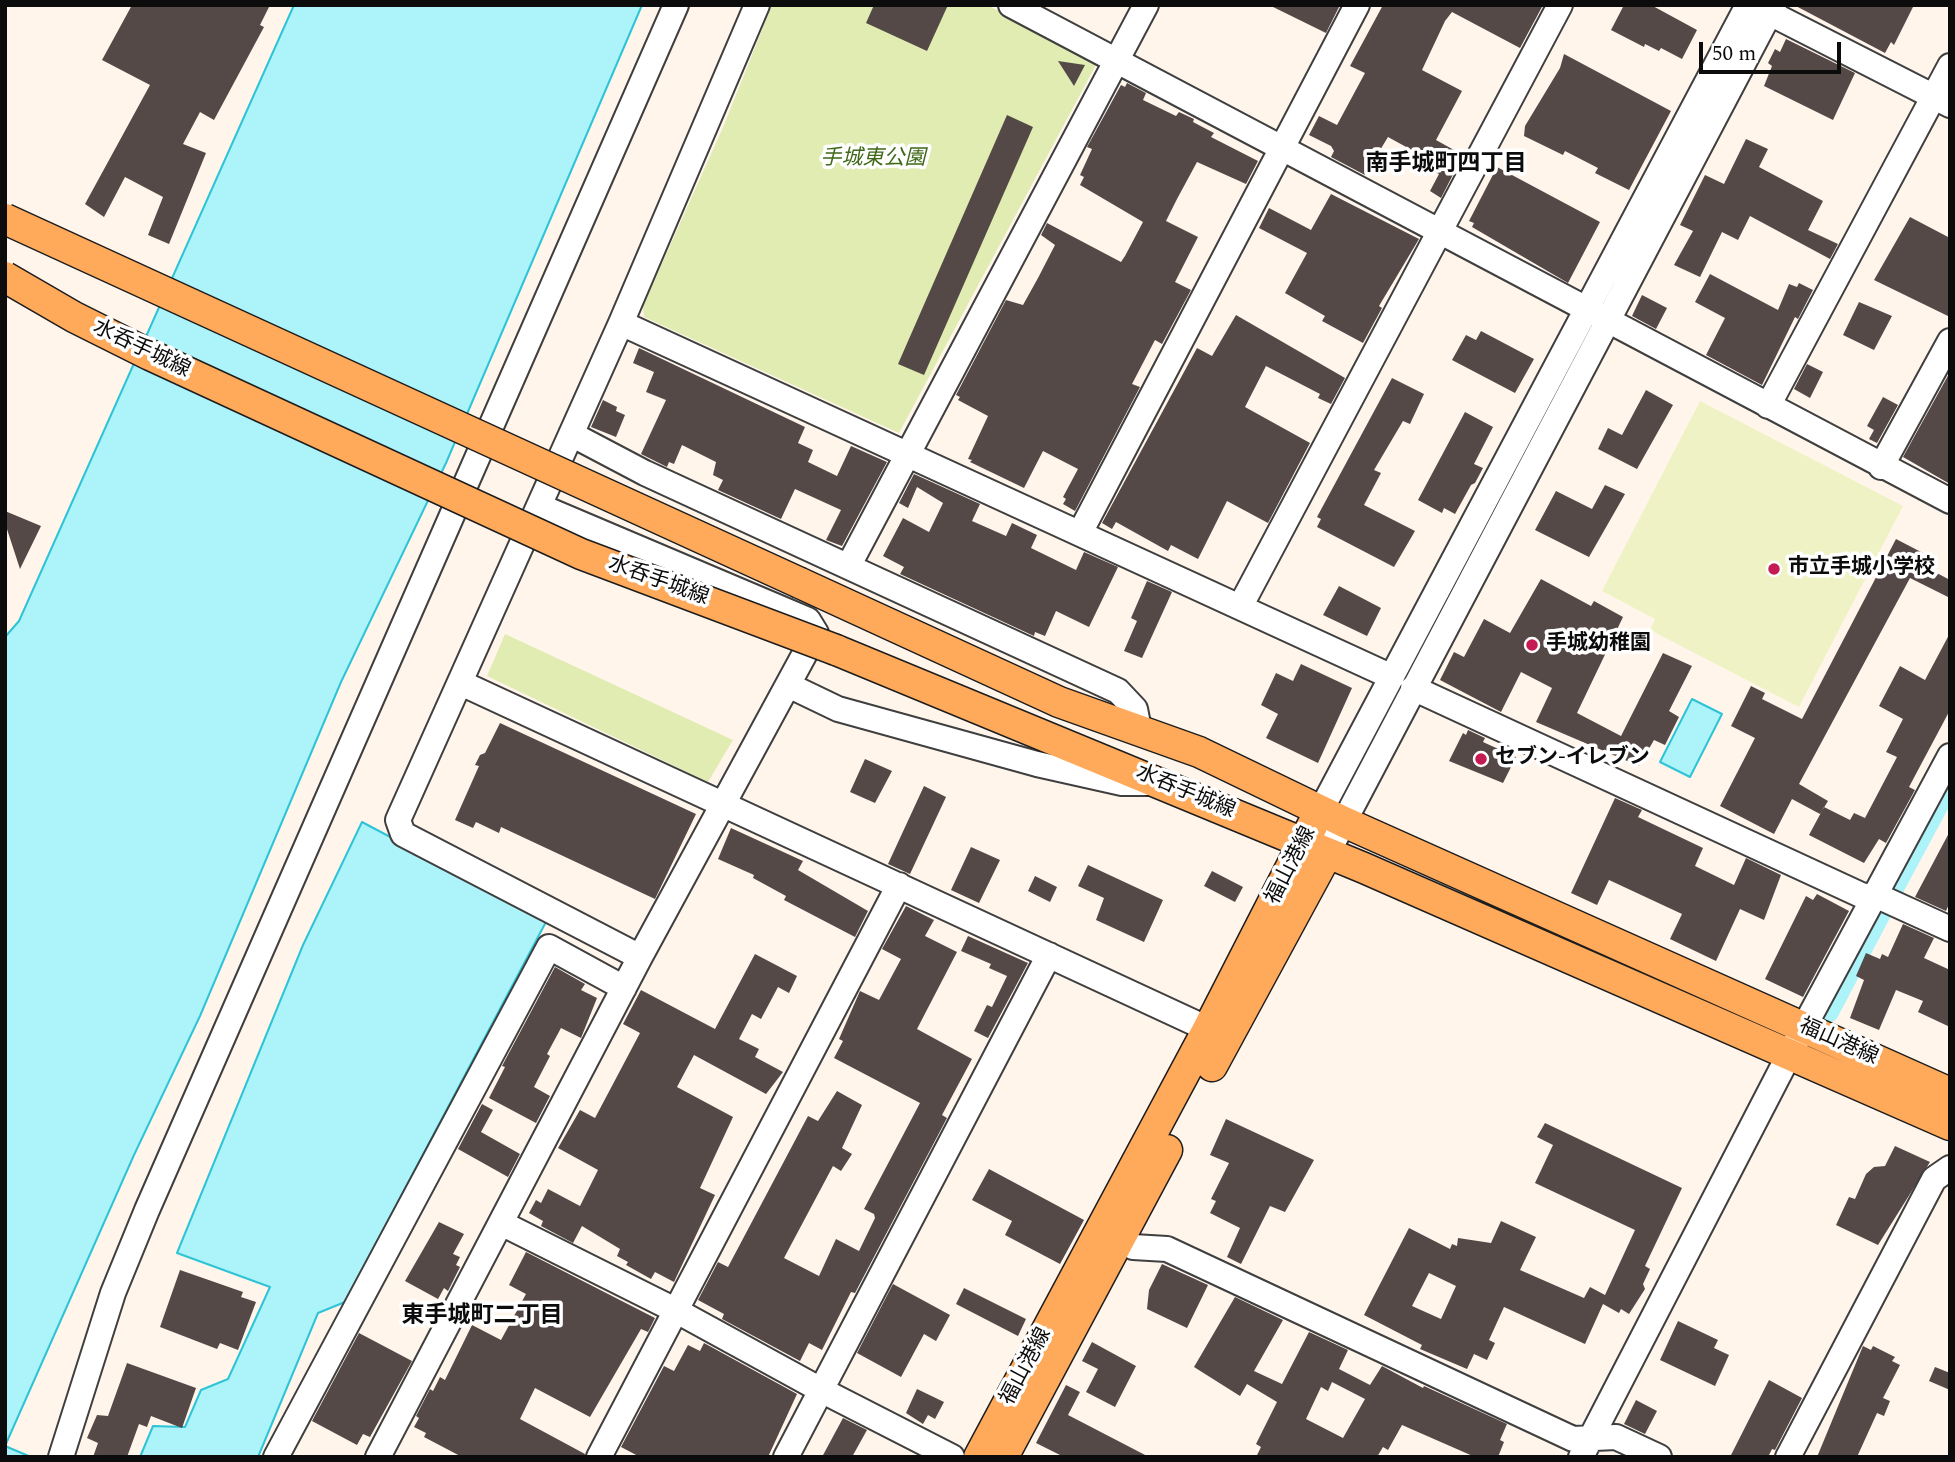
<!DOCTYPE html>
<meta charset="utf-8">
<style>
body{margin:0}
#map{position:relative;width:1955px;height:1462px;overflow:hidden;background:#fff5eb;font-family:Spectral,serif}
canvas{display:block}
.frame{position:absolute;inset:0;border:7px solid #0c0c0c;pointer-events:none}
.scale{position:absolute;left:1699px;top:42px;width:142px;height:32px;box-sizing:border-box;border:4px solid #0c0c0c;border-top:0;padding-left:9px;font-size:21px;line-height:24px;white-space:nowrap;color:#0c0c0c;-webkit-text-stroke:5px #fff;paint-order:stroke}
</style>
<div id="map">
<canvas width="1955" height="1462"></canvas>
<div class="frame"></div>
<div class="scale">50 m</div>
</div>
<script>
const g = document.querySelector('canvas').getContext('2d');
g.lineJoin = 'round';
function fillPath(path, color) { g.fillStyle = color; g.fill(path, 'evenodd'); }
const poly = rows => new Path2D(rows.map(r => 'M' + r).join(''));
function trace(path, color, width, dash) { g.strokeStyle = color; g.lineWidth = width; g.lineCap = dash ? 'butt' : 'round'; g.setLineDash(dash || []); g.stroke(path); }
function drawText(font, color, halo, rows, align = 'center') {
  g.font = font + ' Spectral,"Noto Sans JP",serif'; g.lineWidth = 7; g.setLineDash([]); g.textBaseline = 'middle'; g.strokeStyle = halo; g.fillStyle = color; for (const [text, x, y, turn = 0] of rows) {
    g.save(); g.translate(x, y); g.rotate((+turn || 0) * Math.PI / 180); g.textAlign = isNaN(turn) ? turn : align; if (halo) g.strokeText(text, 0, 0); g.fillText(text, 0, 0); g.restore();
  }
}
const green = poly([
 [772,5,987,5,1098,61,899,433,644,317,643,306,724,125],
 [505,634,733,740,708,782,487,676]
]);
const pitch = poly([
 [1700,401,1903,506,1799,707,1650,630,1655,619,1602,591]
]);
const water = poly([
 [294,5,642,5,446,463,341,682,200,1016,134,1155,5,1446,31,1457,5,1457,5,637,19,621,294,5],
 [1692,699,1722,714,1690,777,1660,762,1692,699],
 [362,822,547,920,345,1302,318,1313,258,1457,140,1457,153,1426,185,1427,201,1390,228,1379,270,1287,177,1253,303,945,362,822]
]);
const canal = poly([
 [1891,895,1950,785],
 [1829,1013,1886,905]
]);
const building = poly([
 [132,5,270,5,260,25,264,27,214,120,200,112,183,144,206,153,169,244,148,235,163,197,125,177,104,217,85,204,150,85,102,60],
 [874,5,948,5,927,51,866,23],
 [1269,5,1340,5,1326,33],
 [1383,5,1543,5,1520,48,1452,12,1445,21,1422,70,1462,91,1436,140,1463,155,1441,198,1430,191,1439,174,1424,166,1428,159,1388,137,1365,175,1331,157,1334,151,1331,146,1309,135,1319,116,1337,125,1365,73,1350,66],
 [1624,5,1651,5,1697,30,1682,59,1661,48,1659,51,1645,44,1644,47,1611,30],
 [1794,5,1914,5,1894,45,1891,42,1885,53],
 [1786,39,1855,73,1833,120,1764,86,1772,66,1768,63,1775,49,1780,52],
 [1564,54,1671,111,1629,190,1595,173,1598,168,1565,151,1563,155,1524,136,1525,126,1560,68],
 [1058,61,1085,65,1074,86],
 [1127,83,1146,93,1143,100,1176,116,1179,112,1194,119,1193,122,1214,133,1211,137,1258,161,1246,184,1197,162,1177,199,1166,221,1198,237,1175,282,1191,290,1162,344,1155,340,1132,384,1140,387,1075,511,1063,504,1066,499,1063,497,1078,469,1043,451,1024,488,970,462,972,460,968,459,988,416,958,400,960,397,956,395,1006,300,1023,305,1038,278,1055,245,1041,235,1047,223,1121,262,1125,256,1143,222,1080,185,1084,177,1080,175,1092,149,1087,147,1121,85,1125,87],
 [1007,115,1033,127,924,375,898,364],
 [1746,139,1768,149,1759,167,1823,201,1808,230,1838,244,1830,259,1750,216,1738,240,1722,232,1700,277,1674,265,1693,231,1680,225,1705,175,1724,184],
 [1497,167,1600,222,1568,283,1472,227,1474,223,1469,221],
 [1331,194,1419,239,1379,306,1382,308,1363,343,1322,321,1325,316,1285,293,1307,253,1259,228,1269,208,1311,230],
 [1910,217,1950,238,1950,317,1874,280],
 [1710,274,1778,310,1789,284,1797,287,1799,283,1813,290,1798,319,1795,317,1762,385,1706,355,1725,318,1695,302],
 [1642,295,1667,308,1656,329,1632,316],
 [1859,302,1892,316,1874,350,1843,335],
 [1236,315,1345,378,1331,404,1318,398,1320,394,1266,366,1245,407,1310,443,1268,523,1227,501,1198,559,1171,545,1168,551,1116,522,1112,529,1102,523,1197,348,1212,356],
 [1481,331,1534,359,1515,393,1452,360,1466,335,1476,340],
 [639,348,805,427,798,443,813,450,808,462,837,476,851,446,887,462,842,546,826,540,841,510,795,489,781,519,718,490,723,480,713,475,716,462,682,445,674,464,669,462,667,467,641,454,666,400,646,392,654,372,633,363],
 [1807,364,1823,372,1810,398,1794,389],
 [1950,372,1950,484,1903,457],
 [1392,378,1424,394,1410,424,1403,421,1374,470,1381,473,1364,505,1415,531,1394,567,1317,527,1321,519,1317,517],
 [1646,390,1673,405,1637,469,1598,449,1608,428,1622,435],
 [1883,397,1898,405,1877,443,1869,439,1874,430,1867,426],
 [603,400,617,407,616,411,625,415,616,437,591,427],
 [1465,412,1493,427,1474,464,1483,468,1475,483,1471,485,1455,514,1444,508,1442,513,1418,500],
 [914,474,980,504,972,521,1006,536,1012,523,1037,535,1031,548,1076,570,1084,552,1118,567,1089,627,1056,611,1045,636,1035,632,1034,636,900,574,904,567,883,556,903,518,929,532,943,503,917,487,908,508,899,503],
 [1605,485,1625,494,1589,557,1535,530,1556,491,1592,509],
 [5,511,41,526,20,569,5,523],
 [1896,539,1923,553,1918,563,1950,580,1950,598,1910,578,1799,784,1828,801,1820,814,1792,799,1774,834,1720,806,1755,738,1731,726,1751,686,1765,693,1762,699,1802,719],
 [1541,579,1591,606,1594,601,1623,617,1577,713,1621,736,1663,653,1692,666,1669,711,1679,717,1665,745,1654,740,1639,766,1536,722,1552,688,1521,672,1501,712,1440,680,1454,652,1464,657,1484,619,1510,633],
 [1147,581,1172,592,1142,658,1124,651,1137,621,1131,618],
 [1339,586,1381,608,1367,636,1323,615],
 [1950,633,1950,710,1909,787,1915,790,1886,843,1879,839,1864,863,1809,835,1824,807,1850,820,1854,813,1865,818,1897,757,1886,752,1903,719,1879,706,1900,666,1925,680],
 [1301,664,1352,688,1318,763,1266,738,1278,714,1261,705,1276,673,1293,681],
 [500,723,696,814,655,899,501,827,499,833,476,822,473,828,455,820,479,766,475,765,480,755,485,753],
 [1468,730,1485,738,1483,742,1516,757,1503,783,1449,761,1463,733,1466,735],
 [865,759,892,771,875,803,850,792],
 [924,786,946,797,910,874,888,864],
 [1615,798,1642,810,1638,817,1703,848,1695,866,1734,885,1746,858,1781,875,1764,920,1740,909,1716,961,1670,939,1682,914,1609,880,1597,905,1571,893],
 [731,828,803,861,798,870,868,911,855,937,784,900,786,896,753,878,754,875,718,859],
 [1950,831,1950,902,1946,911,1915,897],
 [971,847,1000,860,979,903,951,890],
 [1088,865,1163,900,1144,942,1096,920,1104,898,1078,886],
 [1212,871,1243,887,1235,902,1204,886],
 [1035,876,1057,887,1050,902,1028,891],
 [1817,894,1849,911,1803,997,1765,979,1806,896,1813,900],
 [906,906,934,920,925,936,957,952,917,1029,972,1059,942,1115,947,1118,855,1293,851,1292,822,1350,809,1343,800,1361,722,1319,724,1314,698,1300,718,1262,728,1267,808,1116,818,1121,837,1091,862,1105,842,1148,852,1154,841,1171,833,1166,784,1258,819,1276,836,1239,859,1251,875,1218,874,1214,864,1209,920,1103,834,1058,843,1041,839,1039,860,991,879,1000,901,959,882,949],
 [1903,924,1934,938,1924,958,1950,970,1950,1027,1918,1012,1923,1001,1896,990,1879,1030,1850,1018,1864,980,1856,976,1866,953,1880,959,1882,954,1888,957],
 [968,936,1028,963,988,1038,974,1031,987,1005,992,1007,1007,976,989,968,991,964,961,951],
 [755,954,797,976,789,993,778,987,761,1019,752,1014,739,1039,759,1049,755,1057,783,1072,766,1094,694,1055,677,1087,733,1117,700,1188,715,1195,674,1282,655,1272,651,1279,626,1265,628,1262,617,1256,620,1249,582,1226,573,1243,541,1226,543,1221,529,1213,536,1200,541,1203,548,1189,580,1206,598,1170,558,1148,580,1110,595,1118,640,1033,623,1024,641,990,715,1029],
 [555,967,585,984,581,990,597,998,581,1038,561,1028,547,1054,550,1056,534,1087,550,1096,536,1123,489,1098,505,1067,502,1066],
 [482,1104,493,1110,481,1132,520,1154,508,1177,458,1149],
 [1226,1119,1314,1160,1285,1212,1270,1206,1241,1264,1227,1257,1240,1228,1210,1213,1216,1201,1211,1199,1229,1163,1210,1155],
 [1545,1123,1682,1188,1645,1266,1650,1269,1643,1284,1645,1289,1629,1314,1621,1309,1619,1313,1603,1304,1585,1344,1504,1307,1489,1340,1495,1343,1487,1360,1474,1354,1467,1369,1420,1349,1422,1345,1364,1315,1409,1228,1450,1249,1452,1244,1457,1246,1458,1238,1491,1243,1501,1221,1536,1237,1520,1270,1584,1298,1590,1287,1605,1295,1635,1230,1535,1183,1553,1145,1537,1137],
 [1429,1273,1456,1286,1441,1319,1412,1306],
 [1895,1146,1930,1162,1878,1245,1836,1225,1849,1197,1855,1199,1866,1174,1874,1167,1885,1166],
 [989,1169,1084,1220,1060,1264,1005,1235,1012,1221,972,1200],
 [439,1222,464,1234,453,1254,460,1257,456,1265,460,1267,448,1291,444,1288,438,1299,405,1281],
 [526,1252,655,1318,648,1332,641,1329,590,1417,535,1388,520,1419,585,1454,584,1457,462,1457,424,1437,426,1433,414,1427,419,1418,416,1416,430,1389,433,1391,440,1377,445,1380,472,1325,501,1340,526,1294,509,1285],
 [1162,1264,1208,1285,1187,1328,1147,1309,1149,1290],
 [180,1270,243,1292,241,1297,256,1302,238,1350,220,1343,217,1349,160,1327],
 [893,1284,950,1315,936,1341,924,1334,901,1377,857,1353],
 [964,1288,1026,1319,1018,1336,956,1304],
 [1235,1297,1283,1320,1254,1371,1282,1384,1309,1332,1348,1350,1339,1369,1370,1385,1382,1366,1423,1388,1424,1386,1507,1424,1500,1440,1504,1442,1498,1457,1475,1457,1402,1425,1388,1450,1383,1447,1377,1457,1256,1457,1261,1447,1256,1444,1277,1402,1247,1384,1240,1396,1194,1367],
 [1332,1382,1365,1399,1343,1438,1306,1419,1321,1387,1328,1391],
 [1678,1321,1718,1340,1714,1348,1729,1355,1715,1386,1660,1360],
 [359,1333,412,1361,370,1437,363,1434,357,1445,312,1421],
 [1092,1342,1136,1366,1115,1407,1086,1392,1098,1369,1082,1361],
 [704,1343,797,1394,768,1457,640,1457,621,1447,664,1366,674,1371,688,1345,700,1351],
 [1863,1346,1871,1350,1873,1346,1895,1357,1892,1361,1900,1365,1883,1398,1890,1401,1884,1416,1877,1413,1857,1457,1817,1457],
 [127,1363,196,1388,182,1428,151,1416,147,1427,139,1424,127,1457,93,1457,98,1443,87,1438,97,1415,108,1416],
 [1935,1367,1950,1373,1950,1390,1929,1381],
 [1769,1380,1802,1398,1775,1450,1772,1449,1768,1457,1730,1457],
 [1066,1385,1080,1392,1068,1415,1149,1457,1064,1457,1036,1443],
 [917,1389,944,1402,935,1419,928,1415,923,1424,906,1413],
 [1636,1400,1657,1411,1645,1434,1624,1424],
 [843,1418,867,1430,852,1457,822,1457]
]);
const minor = poly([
 [1011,5,1950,501],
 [1756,6,1950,105],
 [621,323,1392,677],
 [1768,406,1950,66],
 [571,434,645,473,1118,691,1135,709,1139,729],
 [1881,467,1950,341],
 [1080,533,1357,5],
 [849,565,1146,5],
 [1240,607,1560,5],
 [461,683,1223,1036],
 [788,685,838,709,1037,764,1122,783,1150,783],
 [1413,688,1861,895,1884,899,1950,929],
 [1321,810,1748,5],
 [1327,854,1774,5],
 [640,957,403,834,398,820,621,323,757,5],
 [503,1224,675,1310,821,1390,952,1457],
 [1119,1239,1133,1247,1167,1249,1573,1439,1616,1437,1659,1457],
 [61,1457,113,1293,147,1210,676,5],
 [276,1457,549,947,624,988],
 [378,1457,640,957,816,633,808,620,539,506],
 [599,1457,899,885],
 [786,1457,1049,955],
 [1581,1457,1790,1053,1950,756],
 [1788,1457,1934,1179,1950,1168]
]);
const major = poly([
 [800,583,1059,702,1199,752,1344,822,1950,1093],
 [836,650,1364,868,1950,1125],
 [1212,1066,1327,854],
 [979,1457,1208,1029,1312,826],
 [1003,1457,1167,1150]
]);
const majorBridge = poly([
 [5,219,800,583],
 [5,277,74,317,150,355,581,554,836,650]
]);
const markers = [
 [1774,569,7,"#c51b53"],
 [1532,645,7,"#c51b53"],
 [1481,759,7,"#c51b53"]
];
const parkNames = [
 ["手城東公園",873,160]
];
const streetNames = [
 ["水呑手城線",141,350,26],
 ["水呑手城線",658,582,20],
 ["水呑手城線",1185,793,23],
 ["福山港線",1292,866,-63],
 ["福山港線",1838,1043,24],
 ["福山港線",1027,1367,-62]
];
const poiNames = [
 ["市立手城小学校",1788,569],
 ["手城幼稚園",1546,645],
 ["セブン-イレブン",1495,759]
];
const neighbourhoodNames = [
 ["南手城町四丁目",1446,165],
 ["東手城町二丁目",482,1317]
];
fillPath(green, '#e0ecb2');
fillPath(pitch, '#eff2c5');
fillPath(water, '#acf3fa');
trace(water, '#2ec3d6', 2);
trace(canal, '#acf3fa', 19);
fillPath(building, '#554948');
trace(minor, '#3f3f3f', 28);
trace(major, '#1d1d1d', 33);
trace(minor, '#fff', 24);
trace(major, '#ffa95b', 30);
trace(majorBridge, '#1d1d1d', 33, []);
trace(majorBridge, '#ffa95b', 30);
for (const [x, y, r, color] of markers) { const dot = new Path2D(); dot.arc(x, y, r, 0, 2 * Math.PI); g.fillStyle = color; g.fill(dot); trace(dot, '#fff', 2.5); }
drawText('italic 21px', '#3f6818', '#fff', parkNames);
drawText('21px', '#0c0c0c', '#fff', streetNames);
drawText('bold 21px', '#0c0c0c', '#fff', poiNames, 'left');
drawText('bold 23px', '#0c0c0c', '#fff', neighbourhoodNames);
</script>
